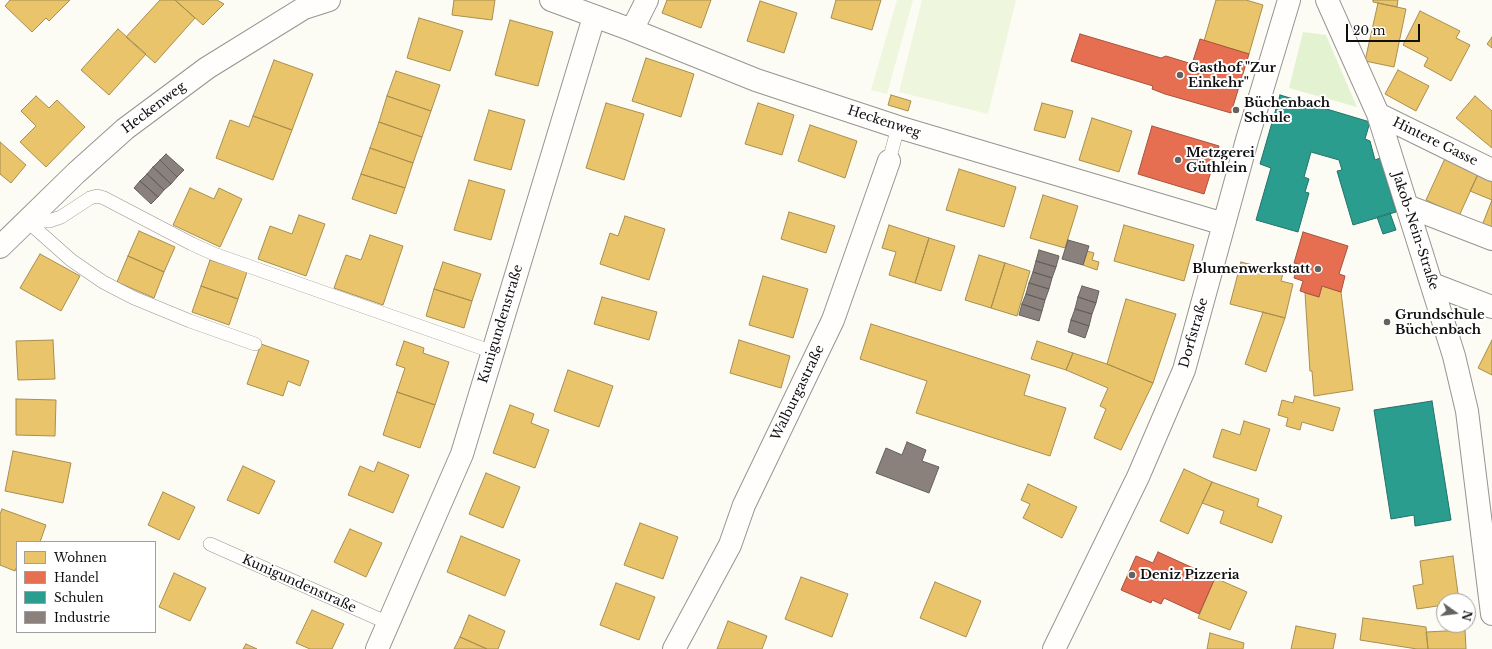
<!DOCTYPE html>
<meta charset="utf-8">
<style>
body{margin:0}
#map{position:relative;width:1492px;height:649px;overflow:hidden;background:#fcfbf4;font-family:"Libre Baskerville",serif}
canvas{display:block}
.legend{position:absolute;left:16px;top:541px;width:140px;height:92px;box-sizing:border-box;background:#fff;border:1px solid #9f9f9f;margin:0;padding:5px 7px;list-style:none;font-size:12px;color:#0f0f0f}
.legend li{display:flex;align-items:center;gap:8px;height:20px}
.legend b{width:20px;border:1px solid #9f9f9f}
.north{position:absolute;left:1436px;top:593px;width:40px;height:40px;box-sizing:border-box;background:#fff;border:1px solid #9f9f9f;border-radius:50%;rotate:104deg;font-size:11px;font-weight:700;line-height:16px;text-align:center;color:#0f0f0f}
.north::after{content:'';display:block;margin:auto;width:14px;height:18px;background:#62625f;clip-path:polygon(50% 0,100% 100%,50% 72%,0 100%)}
.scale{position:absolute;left:1346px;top:24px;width:74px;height:18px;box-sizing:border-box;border:2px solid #0f0f0f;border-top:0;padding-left:5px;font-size:12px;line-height:14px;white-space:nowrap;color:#0f0f0f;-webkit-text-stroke:3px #fff;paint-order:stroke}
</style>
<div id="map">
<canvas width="1492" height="649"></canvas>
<ul class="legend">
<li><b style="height:11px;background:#e9c46a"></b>Wohnen</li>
<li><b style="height:11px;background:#e76f51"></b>Handel</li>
<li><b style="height:11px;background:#2a9d8f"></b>Schulen</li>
<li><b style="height:11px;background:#8a817c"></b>Industrie</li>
</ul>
<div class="north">N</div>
<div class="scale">20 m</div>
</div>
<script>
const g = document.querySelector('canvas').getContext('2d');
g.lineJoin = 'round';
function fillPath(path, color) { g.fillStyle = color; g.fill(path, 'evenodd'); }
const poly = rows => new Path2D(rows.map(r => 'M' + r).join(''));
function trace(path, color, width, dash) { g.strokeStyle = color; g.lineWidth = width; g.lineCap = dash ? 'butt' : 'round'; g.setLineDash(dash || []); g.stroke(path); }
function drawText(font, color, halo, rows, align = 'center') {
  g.font = font + ' "Libre Baskerville",serif'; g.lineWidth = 4; g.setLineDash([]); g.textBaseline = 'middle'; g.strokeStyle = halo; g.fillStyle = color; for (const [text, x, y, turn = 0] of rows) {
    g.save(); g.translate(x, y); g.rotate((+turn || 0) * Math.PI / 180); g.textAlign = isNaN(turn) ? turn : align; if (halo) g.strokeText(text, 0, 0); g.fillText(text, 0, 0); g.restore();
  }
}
const green = poly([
 [1303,32,1326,35,1357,107,1289,88]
]);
const pitch = poly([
 [897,0,913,0,887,94,871,90],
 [922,0,1016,0,988,114,899,92]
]);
const homes = poly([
 [10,0,70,0,49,21,46,18,32,32,5,6,10,0],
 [160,0,175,0,195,18,155,63,126,37,160,0],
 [175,0,217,0,224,4,203,25,175,0],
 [454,0,495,0,492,20,452,15,454,0],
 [667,0,711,0,701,28,662,13,667,0],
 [836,0,881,0,872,30,831,18,836,0],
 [1216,0,1246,0,1263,5,1249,54,1204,41,1216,0],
 [1373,0,1398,0,1397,7,1373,2,1373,0],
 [760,1,797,13,784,53,747,41,760,1],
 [1378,3,1406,9,1394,67,1365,61,1378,3],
 [1420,11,1460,31,1456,38,1470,45,1451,81,1424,66,1428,58,1403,45,1420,11],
 [419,18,463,31,450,71,407,58,419,18],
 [510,20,553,32,538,86,495,75,510,20],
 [118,29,146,54,109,95,81,70,118,29],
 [1492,37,1492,48,1487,44,1492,37],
 [646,58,694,74,681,117,632,101,646,58],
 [274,60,313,74,292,130,253,116,274,60],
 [1398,70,1429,86,1416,111,1385,94,1398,70],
 [396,71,440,85,431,111,387,96,396,71],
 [891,95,911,101,908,111,888,105,891,95],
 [36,96,49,108,57,100,85,127,46,167,20,142,36,126,21,111,36,96],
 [387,96,431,111,422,137,379,122,387,96],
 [1475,96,1492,111,1492,148,1456,118,1475,96],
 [606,103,644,114,624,180,586,168,606,103],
 [758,103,794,115,782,155,745,144,758,103],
 [1042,103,1073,111,1065,138,1034,130,1042,103],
 [489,110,525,120,511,170,474,160,489,110],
 [253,116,292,130,273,180,216,158,230,120,249,127,253,116],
 [1092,118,1132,131,1119,172,1079,160,1092,118],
 [379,122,422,137,413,163,370,148,379,122],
 [810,125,857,141,845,178,798,161,810,125],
 [0,142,26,165,11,183,0,174,0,142],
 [370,148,413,163,405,188,361,174,370,148],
 [1447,154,1480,170,1459,216,1426,200,1447,154],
 [959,169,1016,187,1004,227,946,210,959,169],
 [1480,170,1492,174,1492,232,1481,228,1492,200,1470,191,1480,170],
 [361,174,405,188,396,214,352,199,361,174],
 [469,180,505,190,491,240,454,230,469,180],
 [190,188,214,199,219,188,242,199,220,247,173,225,190,188],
 [1043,195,1078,206,1065,248,1030,238,1043,195],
 [789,212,835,226,826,253,781,239,789,212],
 [299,215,325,224,306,276,258,259,270,226,292,234,299,215],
 [625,216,665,229,649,280,600,264,610,233,618,236,625,216],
 [889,225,929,238,915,283,889,275,896,252,882,248,889,225],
 [1124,225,1194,245,1184,281,1114,261,1124,225],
 [139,231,175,247,164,272,128,256,139,231],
 [370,235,403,246,383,305,334,288,346,255,361,260,370,235],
 [929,238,955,246,941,291,915,283,929,238],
 [1087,251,1094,253,1092,260,1099,262,1097,270,1083,265,1087,251],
 [40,254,80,276,61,311,20,288,40,254],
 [979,255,1005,263,991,308,965,300,979,255],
 [128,256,164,272,154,298,117,282,128,256],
 [210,260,247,272,238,299,201,286,210,260],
 [443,262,481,274,472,301,434,289,443,262],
 [1241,262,1283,273,1281,281,1293,284,1285,318,1230,304,1241,262],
 [1005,263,1030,271,1017,316,991,308,1005,263],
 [763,276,808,289,793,338,749,325,763,276],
 [201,286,238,299,229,325,192,312,201,286],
 [1322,286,1341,292,1353,390,1314,396,1312,371,1310,371,1305,293,1319,297,1322,286],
 [434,289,472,301,464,328,426,316,434,289],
 [602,297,657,312,649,340,594,324,602,297],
 [1126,299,1176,314,1153,383,1107,364,1126,299],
 [1263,312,1285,318,1266,372,1245,364,1263,312],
 [871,324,1030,375,1024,395,1066,408,1050,456,916,413,927,381,860,359,871,324],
 [53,340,55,379,18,380,16,341,53,340],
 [739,340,790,356,781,388,730,373,739,340],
 [1492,340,1492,375,1478,368,1492,340],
 [404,341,424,348,423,353,449,362,435,405,397,392,405,368,396,365,404,341],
 [1037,341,1073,353,1066,370,1031,359,1037,341],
 [261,344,309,361,300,386,288,381,283,396,247,384,261,344],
 [1073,353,1107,364,1153,383,1121,450,1094,438,1106,409,1100,406,1108,388,1066,370,1073,353],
 [568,370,613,386,599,427,554,411,568,370],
 [397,392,435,405,420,448,383,435,397,392],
 [1295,396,1340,408,1333,431,1302,422,1300,430,1286,426,1288,418,1278,415,1282,400,1293,403,1295,396],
 [16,399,56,400,55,436,16,435,16,399],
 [510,405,534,414,531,423,549,430,535,468,493,453,510,405],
 [1244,421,1270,429,1256,471,1213,457,1222,429,1240,435,1244,421],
 [13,451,71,463,63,503,5,491,13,451],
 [378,462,409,475,393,513,348,495,360,466,374,472,378,462],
 [243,466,275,481,259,514,227,500,243,466],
 [1184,469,1212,482,1188,534,1160,521,1184,469],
 [486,473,520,487,503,528,469,514,486,473],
 [1212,482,1259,499,1257,506,1282,516,1272,543,1220,523,1224,511,1202,503,1212,482],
 [1028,484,1077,507,1062,538,1023,518,1030,504,1021,500,1028,484],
 [163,492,195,507,179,540,148,525,163,492],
 [2,509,46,525,40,542,17,542,17,566,15,571,0,565,0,514,2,509],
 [640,523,678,537,663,579,624,565,640,523],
 [350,529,382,543,366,577,334,562,350,529],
 [461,536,520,560,505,596,447,572,461,536],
 [1453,556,1459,601,1444,601,1444,605,1417,609,1413,586,1423,584,1420,561,1453,556],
 [174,573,206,588,190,621,159,607,174,573],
 [801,577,848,594,832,637,785,619,801,577],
 [1215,578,1247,592,1230,630,1198,618,1215,578],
 [935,582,981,601,966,637,920,618,935,582],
 [616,583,655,597,639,640,600,625,616,583],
 [312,610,344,624,332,649,310,649,296,643,312,610],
 [469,615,505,631,498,649,487,649,460,637,469,615],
 [1363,618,1426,627,1428,649,1417,649,1360,640,1363,618],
 [728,621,767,636,762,649,717,649,728,621],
 [1296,626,1336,634,1333,649,1291,649,1296,626],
 [1465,630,1466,649,1428,649,1426,632,1465,630],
 [1210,633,1244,643,1243,649,1207,649,1210,633],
 [460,637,487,649,454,649,460,637],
 [246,644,257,649,243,649,246,644]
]);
const shops = poly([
 [1080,34,1161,58,1166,56,1192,64,1200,39,1249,54,1231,113,1165,94,1152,89,1153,86,1071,61,1080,34],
 [1152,126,1219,146,1204,194,1138,174,1152,126],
 [1303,232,1348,246,1339,274,1345,276,1341,292,1322,286,1319,297,1300,291,1303,281,1294,278,1298,264,1294,263,1303,232],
 [1158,552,1215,578,1199,614,1164,598,1161,604,1152,600,1151,603,1121,590,1136,556,1153,563,1158,552]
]);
const schools = poly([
 [1280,95,1370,122,1365,139,1370,141,1375,160,1380,158,1396,212,1353,225,1337,171,1342,170,1339,160,1311,152,1304,177,1309,179,1305,192,1309,193,1298,232,1256,220,1271,168,1260,164,1280,95],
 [1390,213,1396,230,1383,234,1377,217,1390,213],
 [1432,401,1451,520,1415,526,1414,515,1391,519,1374,410,1432,401]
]);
const industry = poly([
 [166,154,184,170,177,177,160,160,166,154],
 [160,160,177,177,171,184,153,167,160,160],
 [153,167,171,184,164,190,147,174,153,167],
 [147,174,164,190,158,197,140,181,147,174],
 [140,181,158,197,151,204,134,188,140,181],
 [1068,240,1089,246,1083,265,1062,259,1068,240],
 [1039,250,1059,256,1056,267,1036,261,1039,250],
 [1036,261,1056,267,1052,278,1033,272,1036,261],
 [1033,272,1052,278,1049,289,1029,283,1033,272],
 [1029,283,1049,289,1045,300,1026,294,1029,283],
 [1082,286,1099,291,1096,303,1078,297,1082,286],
 [1026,294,1045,300,1042,311,1022,304,1026,294],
 [1078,297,1096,303,1092,314,1075,309,1078,297],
 [1022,304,1042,311,1039,321,1019,315,1022,304],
 [1075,309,1092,314,1089,326,1071,320,1075,309],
 [1071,320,1089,326,1085,338,1068,332,1071,320],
 [907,442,926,450,922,461,939,467,929,493,876,473,886,448,902,455,907,442]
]);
const service = poly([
 [889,161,898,127],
 [27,221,49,221,61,217,90,198,97,196,104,198,192,244,214,254,493,352],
 [27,221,71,260,103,282,134,298,190,321,255,344],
 [210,544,388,623]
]);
const minor = poly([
 [551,0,632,30,756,80,898,127,1224,224],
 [1327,0,1378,114,1454,356,1467,411,1492,614],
 [632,30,647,0],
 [1378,114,1492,170],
 [1407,206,1492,239],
 [0,247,76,173,125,129,207,68,304,8,329,0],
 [1432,284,1492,307],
 [377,649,462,454,594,17],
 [674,649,730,545,744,505,833,320,889,161],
 [1054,649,1138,477,1184,370,1247,140,1289,0]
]);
const markers = [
 [1180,75,4,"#62625f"],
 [1236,110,4,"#62625f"],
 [1178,160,4,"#62625f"],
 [1318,269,4,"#62625f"],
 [1387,322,4,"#62625f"],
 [1132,575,4,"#62625f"]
];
const poiNames = [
 ["Gasthof \"Zur",1188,68],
 ["Einkehr\"",1188,83],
 ["Büchenbach",1244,103],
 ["Schule",1244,118],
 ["Metzgerei",1186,153],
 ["Güthlein",1186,168],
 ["Blumenwerkstatt",1310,269,"right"],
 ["Grundschule",1395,315],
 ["Büchenbach",1395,330],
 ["Deniz Pizzeria",1140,575]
];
const streetNames = [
 ["Heckenweg",154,108,-37],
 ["Heckenweg",884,122,18],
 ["Hintere Gasse",1435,142,26],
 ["Jakob-Nein-Straße",1415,231,72],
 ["Kunigundenstraße",501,324,-73],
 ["Dorfstraße",1194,333,-74],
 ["Walburgastraße",798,393,-64],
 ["Kunigundenstraße",299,584,24]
];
fillPath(green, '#e3f3d2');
fillPath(pitch, '#eef7dd');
fillPath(homes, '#e9c46a');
trace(homes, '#a88e4f', 1);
fillPath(shops, '#e76f51');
trace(shops, '#a6523d', 1);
fillPath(schools, '#2a9d8f');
trace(schools, '#227269', 1);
fillPath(industry, '#8a817c');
trace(industry, '#655f5b', 1);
trace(service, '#969592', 14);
trace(minor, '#969592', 24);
trace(service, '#fffefd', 13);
trace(minor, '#fffefd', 22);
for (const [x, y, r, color] of markers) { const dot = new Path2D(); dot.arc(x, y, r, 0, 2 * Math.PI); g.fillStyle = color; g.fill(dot); trace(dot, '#fff', 1.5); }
drawText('bold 13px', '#0f0f0f', '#fff', poiNames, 'left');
drawText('13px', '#0f0f0f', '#fff', streetNames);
</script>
